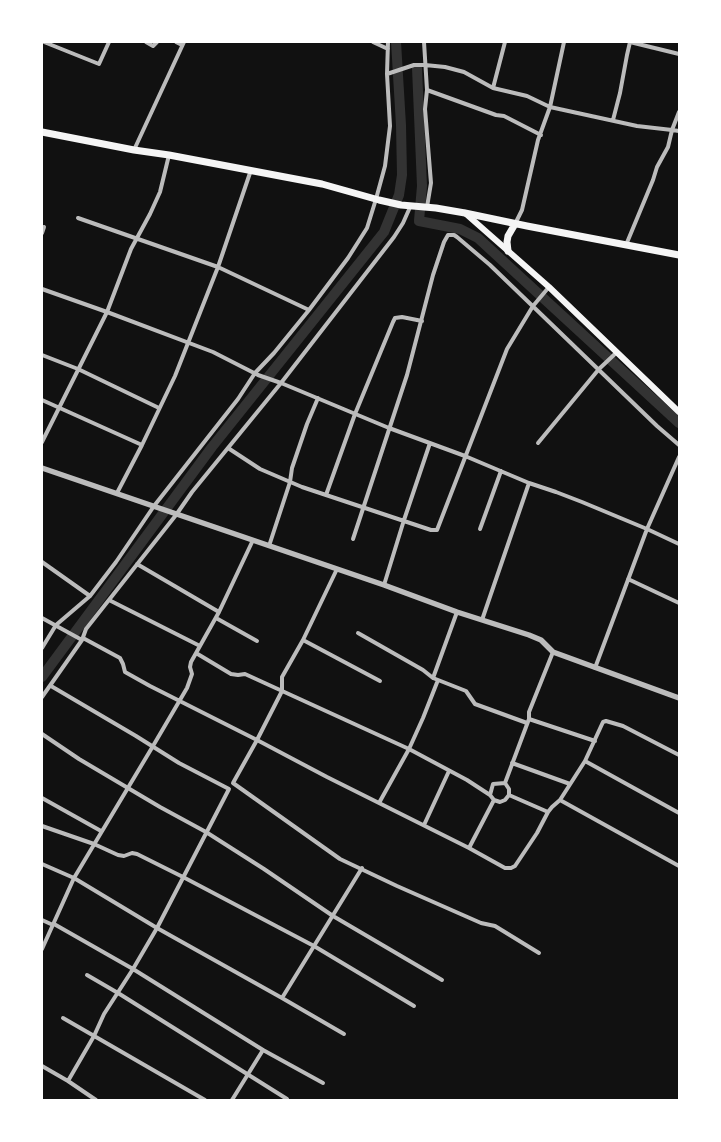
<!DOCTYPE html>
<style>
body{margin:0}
#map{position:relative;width:721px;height:1142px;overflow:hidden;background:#111;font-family:Overpass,sans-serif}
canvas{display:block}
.frame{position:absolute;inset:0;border:43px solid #fff;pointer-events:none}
</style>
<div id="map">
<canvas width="721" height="1142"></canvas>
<div class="frame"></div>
</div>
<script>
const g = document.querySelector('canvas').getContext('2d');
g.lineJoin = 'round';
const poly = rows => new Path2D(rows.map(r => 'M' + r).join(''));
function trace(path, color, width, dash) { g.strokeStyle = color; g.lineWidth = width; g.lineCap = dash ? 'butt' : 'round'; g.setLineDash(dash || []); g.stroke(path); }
const canal = poly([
 [417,68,422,186,419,221,460,229,478,238,679,423],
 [42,677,212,447,384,232,399,195,402,175,401,125,396,42]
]);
const minor = poly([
 [44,42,99,64,109,42],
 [146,42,153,46,157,42],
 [176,42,182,45],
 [373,42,388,49],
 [424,42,427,90,425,109,431,183,427,207],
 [387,74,414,65,425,65,445,67,464,72,493,88,527,96,550,107,637,126,672,130,679,112],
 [493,88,505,42],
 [427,90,496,115,504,116,541,135],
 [613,120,620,93,627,55,630,42,679,54],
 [134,150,184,42],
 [78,218,218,267,309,310],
 [515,224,522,210,538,140,550,107,564,42],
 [42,233,44,227],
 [626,245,653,180,657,167,668,147,672,130,679,131],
 [42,289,107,312,213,352,258,375,281,383,389,428,465,456,529,483,556,492,582,502,647,529,679,544],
 [42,355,78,369,159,408],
 [42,400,142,445],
 [42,442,107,312,131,249,150,214,160,192,169,155],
 [538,443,599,369,617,352],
 [228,448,260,469,302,487,431,530,437,530,507,349,533,306,549,287],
 [117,493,142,445,175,376,218,267,251,170],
 [326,495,355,414,393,322,395,318,402,317,422,321],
 [480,529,501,471],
 [353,539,407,375,433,275,444,242,448,235,454,235,457,237,490,265,657,426,679,445],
 [269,546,290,482,292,468,307,424,318,398],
 [42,562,90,596],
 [137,564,219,612],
 [337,569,303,640,282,677,282,691,257,740,233,783,340,859,397,886,481,923,495,926,539,953],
 [628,579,679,603],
 [384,585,404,520,430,443],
 [109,600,200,646],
 [42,618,82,640],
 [216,618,257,641],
 [482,620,529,483],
 [358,633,423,670,433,678,466,691,475,704,527,723],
 [83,638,120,658,123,664,125,672,150,686,257,740,327,777,469,848,494,800],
 [303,640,380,681],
 [42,648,56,625,90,596,116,562,154,506,238,399,255,373,274,353,309,310,348,258,367,228,376,199,385,166,390,126,387,74,388,42],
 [196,653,231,674,238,675,245,674,409,749,467,780,490,795,494,800,500,802,505,800,509,795,509,789,505,783,493,784,490,795],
 [595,668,647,529,679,457],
 [433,678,457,612],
 [42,697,82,640,86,629,176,515,192,492,281,383,394,237,403,223,411,205],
 [529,719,595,741],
 [42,734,79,759,160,807,206,832,264,869,333,916,442,980],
 [585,761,679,813],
 [512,763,570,784],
 [505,783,529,719,529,712,553,652],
 [509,795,548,812],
 [42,798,101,831],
 [560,800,679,866],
 [379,803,409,749,423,718,438,680],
 [424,825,449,771],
 [42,826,94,844,118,855,124,856,132,853,137,854,183,877,314,946,414,1006],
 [469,848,505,868,511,868,515,866,537,833,548,812,552,807,560,800,585,761,603,722,606,721,623,726,679,755],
 [42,864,74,878,157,928,282,998,362,868],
 [42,920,53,925],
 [54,924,133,969,263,1050,232,1100],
 [42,949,74,878,153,746,187,688,192,674,190,667,191,662,219,612,253,540],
 [87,975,118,993,287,1099],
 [282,998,344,1034],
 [63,1018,205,1100],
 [263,1050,323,1083],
 [42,1066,68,1081,94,1036,104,1014,133,969,157,928,229,789,179,763,136,736,51,686],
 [68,1081,96,1100]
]);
const tertiary = poly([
 [42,468,384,585,457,612,529,635,541,640,553,652,679,698]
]);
const secondary = poly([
 [465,213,549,287,679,412]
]);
const trunk = poly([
 [42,132,134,150,169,155,322,184,379,200,401,205,436,208,465,213,527,226,679,255],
 [508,251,507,242,508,236,515,224]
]);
trace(canal, '#333', 10);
trace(minor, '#bcbcbc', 4);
trace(tertiary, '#bcbcbc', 5.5);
trace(secondary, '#f5f5f5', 6);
trace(trunk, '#f5f5f5', 7);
</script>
